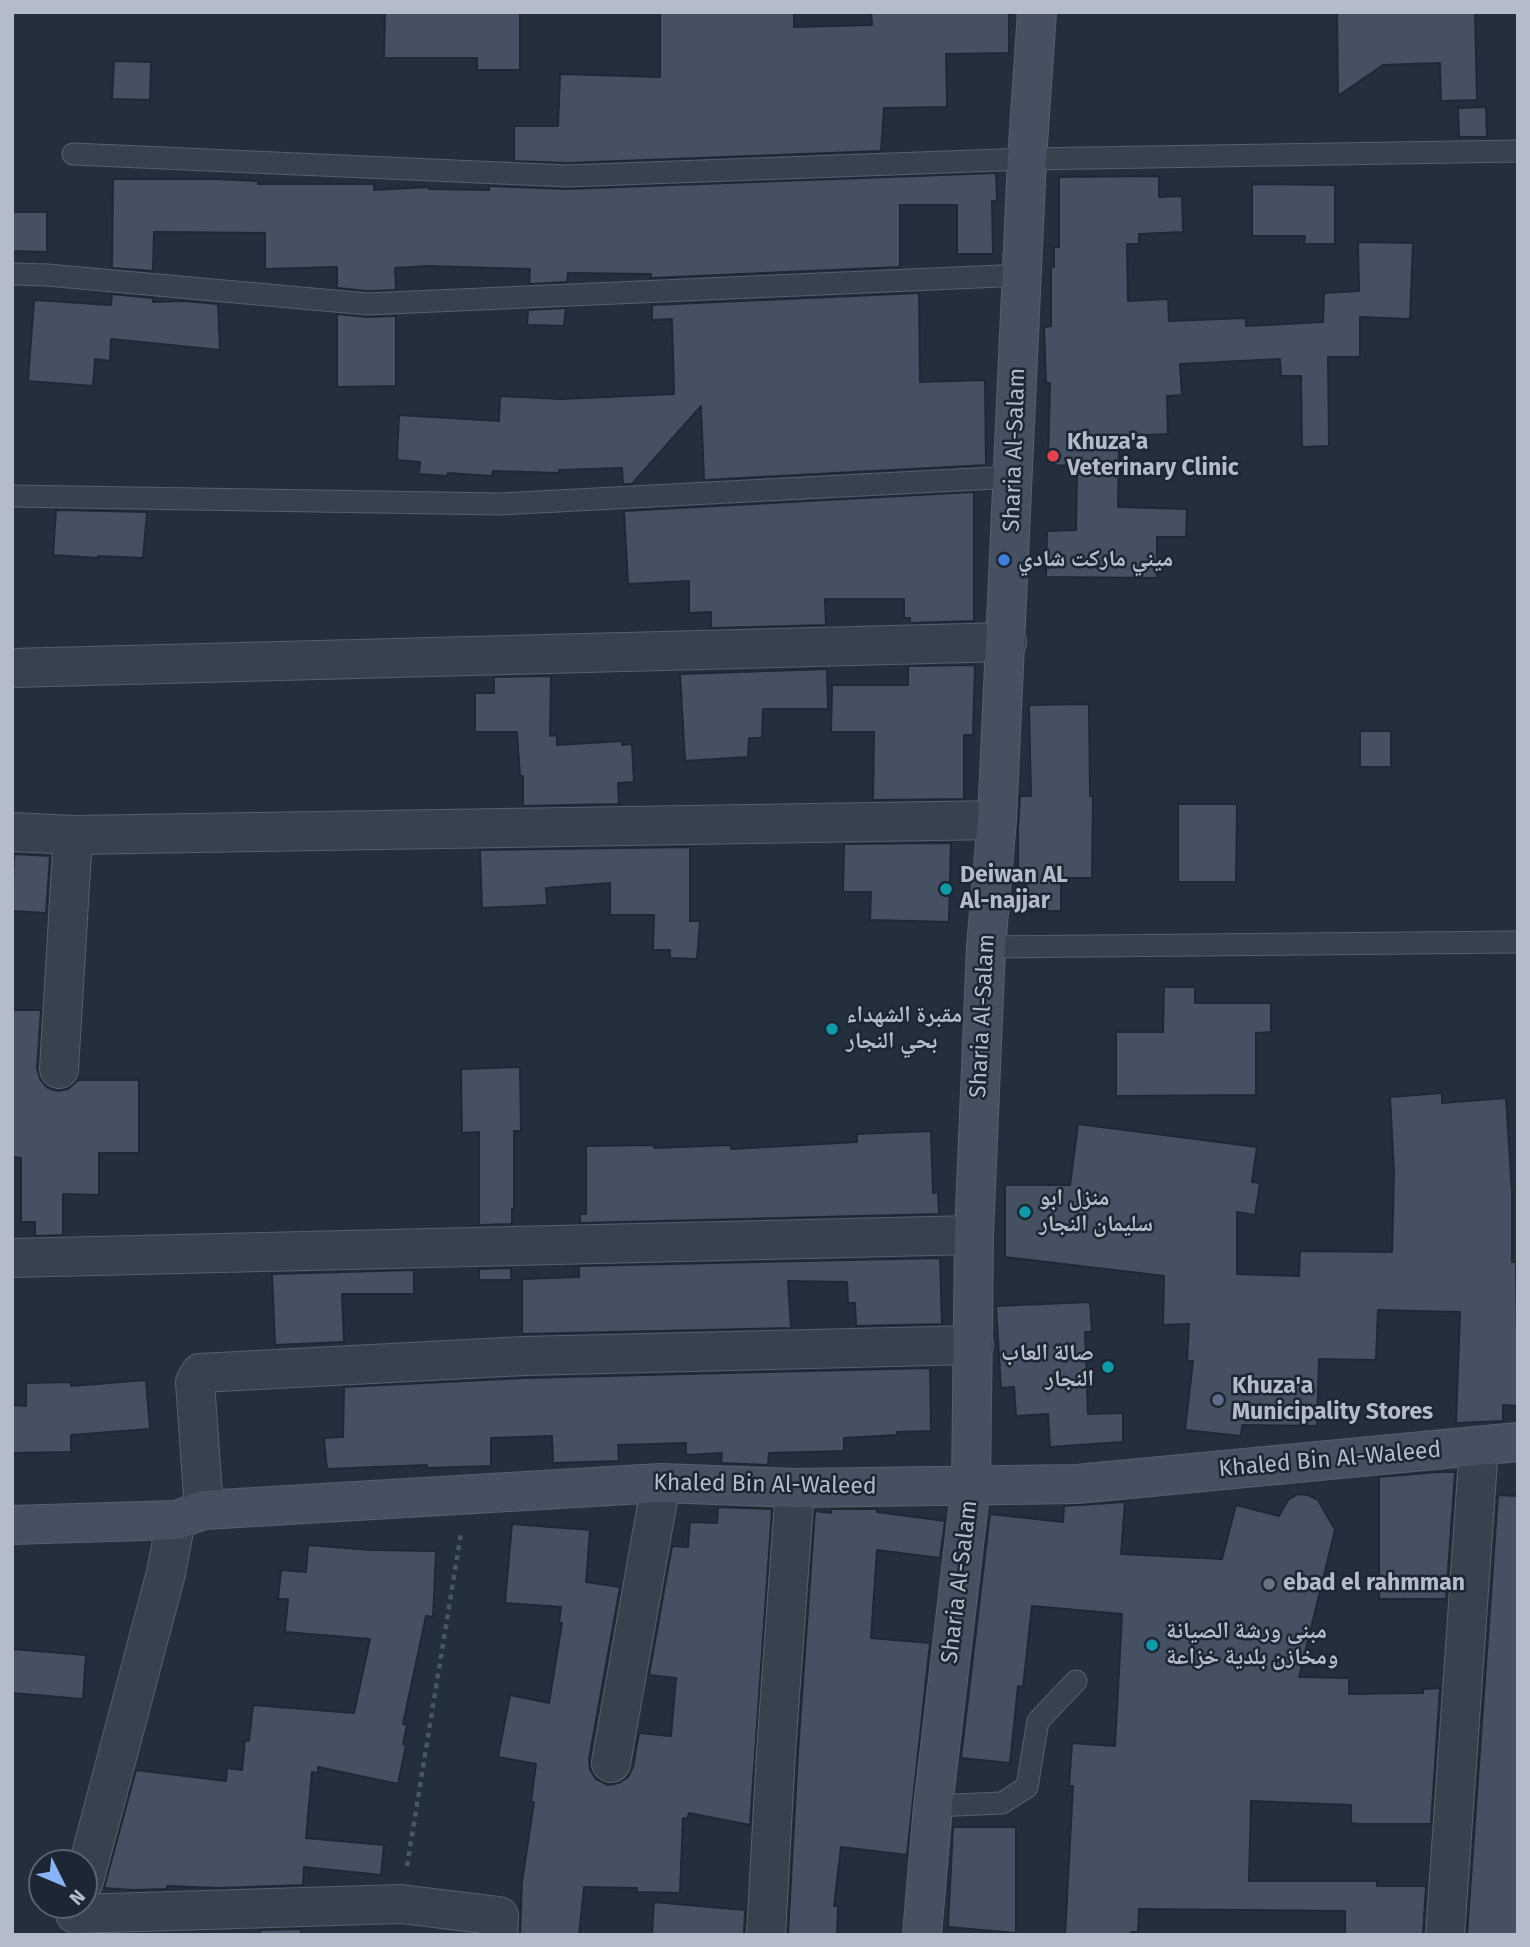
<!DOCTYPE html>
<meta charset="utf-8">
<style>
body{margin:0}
#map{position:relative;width:1530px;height:1947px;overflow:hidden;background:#242f3e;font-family:"Fira Sans",sans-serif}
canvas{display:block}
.frame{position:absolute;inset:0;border:14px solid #b4bcc9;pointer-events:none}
.north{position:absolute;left:28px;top:1849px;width:70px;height:70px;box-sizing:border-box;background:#1d2633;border:2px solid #59626f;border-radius:50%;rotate:133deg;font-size:19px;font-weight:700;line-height:28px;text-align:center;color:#b4bcc9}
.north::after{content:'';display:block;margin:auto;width:24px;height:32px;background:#8ab4f8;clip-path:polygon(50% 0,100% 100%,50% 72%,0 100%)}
</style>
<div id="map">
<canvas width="1530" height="1947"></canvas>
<div class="frame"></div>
<div class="north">N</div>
</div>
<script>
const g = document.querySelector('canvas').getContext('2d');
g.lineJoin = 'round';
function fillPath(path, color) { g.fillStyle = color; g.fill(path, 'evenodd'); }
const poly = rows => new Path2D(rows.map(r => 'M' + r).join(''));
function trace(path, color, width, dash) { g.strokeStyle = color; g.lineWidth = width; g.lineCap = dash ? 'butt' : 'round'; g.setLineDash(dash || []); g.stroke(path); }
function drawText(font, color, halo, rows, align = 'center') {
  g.font = font + ' "Fira Sans","Noto Naskh Arabic",sans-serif'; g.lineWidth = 5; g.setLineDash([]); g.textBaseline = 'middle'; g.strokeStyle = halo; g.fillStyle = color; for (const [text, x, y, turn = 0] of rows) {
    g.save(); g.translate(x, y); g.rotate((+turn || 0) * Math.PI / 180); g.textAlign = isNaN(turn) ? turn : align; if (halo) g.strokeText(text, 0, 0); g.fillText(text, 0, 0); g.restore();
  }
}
const building = poly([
 [385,12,520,12,520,70,477,70,477,58,384,58,385,12],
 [660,12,794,12,794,27,872,25,871,12,1009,12,1009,53,946,54,947,107,884,108,881,151,567,163,514,161,514,126,558,126,560,74,660,77,660,12],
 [1337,12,1475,12,1477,100,1441,101,1440,63,1383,65,1338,96,1337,12],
 [114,61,151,62,150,100,112,99,114,61],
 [1486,107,1487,137,1459,137,1458,108,1486,107],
 [996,173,997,201,992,201,993,254,957,254,957,205,900,205,900,267,651,278,651,274,568,273,567,282,529,284,530,269,427,266,395,268,396,290,368,291,337,288,337,267,265,269,265,233,154,232,153,271,112,268,113,179,215,179,258,181,258,184,374,184,374,190,429,187,429,189,489,190,489,186,567,189,996,173],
 [1159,176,1159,197,1182,196,1183,232,1139,234,1139,244,1127,244,1128,301,1168,299,1169,321,1246,318,1246,326,1323,322,1324,293,1359,291,1358,242,1413,243,1410,319,1360,317,1360,357,1328,357,1329,446,1302,447,1301,376,1281,376,1280,359,1180,364,1182,395,1167,396,1168,434,1119,436,1118,507,1187,509,1186,537,1157,537,1157,578,1046,577,1047,531,1076,530,1077,466,1048,465,1050,383,1046,383,1044,327,1051,326,1051,267,1054,267,1054,247,1059,247,1059,177,1159,176],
 [1252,184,1335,185,1335,244,1304,244,1305,236,1252,236,1252,184],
 [12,212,47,212,47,252,12,251,12,212],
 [919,293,920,382,985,380,986,465,704,480,701,406,632,484,623,484,622,468,559,470,559,473,493,471,492,476,448,473,447,476,419,474,420,462,397,460,399,415,499,421,500,396,561,399,674,394,672,319,652,320,652,305,919,293],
 [112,294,153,298,153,302,185,301,218,304,220,350,111,339,110,361,95,359,93,386,28,381,34,300,111,305,112,294],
 [566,308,564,326,527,325,528,310,566,308],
 [337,314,367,317,396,316,396,386,337,387,337,314],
 [974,492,974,621,910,623,910,618,904,618,904,599,825,599,826,625,711,628,711,612,689,613,689,581,628,584,624,511,974,492],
 [56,510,147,512,143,558,98,556,98,558,53,555,56,510],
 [975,665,973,735,964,735,964,799,873,800,874,732,831,732,832,685,908,685,908,666,975,665],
 [827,669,828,709,763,709,762,738,749,738,748,757,685,761,680,674,827,669],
 [551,676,550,736,557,735,557,745,622,741,622,745,632,744,634,782,618,783,619,804,523,806,523,776,520,776,517,732,475,732,475,693,494,693,494,677,551,676],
 [1089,704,1090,796,1093,796,1092,878,1061,878,1061,911,1026,911,1026,878,1018,878,1018,829,1020,796,1031,796,1029,705,1089,704],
 [1360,731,1391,731,1391,767,1360,767,1360,731],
 [1178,804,1237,804,1236,882,1178,882,1178,804],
 [951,843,949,922,870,920,871,892,843,892,844,844,951,843],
 [690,847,690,921,700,921,697,959,670,958,670,950,653,950,654,915,610,915,610,883,546,888,547,905,482,908,480,850,690,847],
 [14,854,50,856,46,913,12,911,14,854],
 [1164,987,1195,987,1195,1003,1271,1003,1271,1032,1256,1033,1256,1095,1116,1096,1116,1032,1163,1032,1164,987],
 [12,1010,41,1010,37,1068,40,1079,48,1088,58,1091,68,1089,78,1080,139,1080,139,1153,99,1153,99,1195,63,1194,63,1235,35,1236,35,1222,21,1222,21,1158,12,1157,12,1010],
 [520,1067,521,1131,514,1131,514,1209,512,1209,512,1224,479,1225,479,1132,462,1133,461,1069,520,1067],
 [1442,1093,1442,1103,1506,1098,1512,1192,1512,1262,1516,1262,1518,1406,1503,1405,1503,1421,1456,1423,1460,1312,1378,1310,1376,1360,1319,1359,1317,1426,1242,1425,1241,1436,1185,1430,1193,1361,1187,1361,1189,1324,1163,1325,1164,1276,1005,1257,1005,1185,1070,1185,1078,1124,1257,1147,1252,1182,1260,1183,1255,1215,1237,1212,1237,1274,1299,1276,1300,1251,1392,1252,1394,1172,1390,1097,1442,1093],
 [931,1131,933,1193,938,1192,939,1214,580,1223,580,1214,586,1214,586,1146,654,1145,654,1148,731,1145,731,1149,857,1142,857,1134,931,1131],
 [940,1258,942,1324,856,1326,855,1303,848,1303,847,1282,788,1281,791,1328,522,1334,522,1279,579,1277,579,1266,940,1258],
 [511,1268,511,1280,479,1280,479,1269,511,1268],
 [414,1270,414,1294,342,1294,344,1342,275,1345,272,1274,414,1270],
 [1090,1302,1092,1332,1085,1332,1088,1414,1123,1413,1123,1442,1050,1447,1048,1414,1016,1416,1014,1387,1001,1388,996,1306,1090,1302],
 [930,1368,931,1431,897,1432,897,1435,844,1438,844,1451,769,1453,768,1465,721,1463,722,1453,686,1455,686,1443,618,1445,619,1461,553,1463,552,1436,491,1438,491,1466,427,1468,427,1465,327,1469,324,1438,343,1437,344,1387,525,1378,930,1368],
 [146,1380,150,1429,71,1435,71,1452,12,1453,12,1405,26,1406,26,1383,71,1382,71,1386,146,1380],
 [1438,1472,1455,1472,1446,1599,1379,1599,1379,1477,1438,1472],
 [1298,1494,1308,1495,1318,1500,1335,1530,1299,1677,1349,1678,1349,1694,1423,1693,1423,1689,1440,1688,1431,1824,1358,1824,1351,1823,1351,1805,1251,1801,1249,1881,1377,1881,1377,1886,1426,1886,1423,1935,1345,1935,1345,1911,1139,1909,1138,1932,1131,1932,1130,1935,1065,1935,1073,1786,1069,1786,1072,1743,1115,1746,1122,1614,1032,1606,1023,1687,1018,1686,1010,1763,961,1758,990,1514,1063,1522,1064,1506,1125,1502,1121,1554,1222,1559,1236,1505,1279,1516,1288,1500,1298,1494],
 [1498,1495,1518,1496,1518,1935,1467,1935,1498,1495],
 [718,1507,772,1509,750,1825,689,1813,687,1819,683,1818,680,1893,637,1892,637,1888,584,1887,579,1935,520,1935,522,1882,534,1802,531,1802,536,1764,498,1757,510,1695,549,1703,562,1623,559,1622,561,1607,505,1603,512,1524,590,1530,586,1582,620,1587,589,1759,590,1770,596,1779,608,1785,619,1783,628,1777,633,1767,639,1733,671,1736,676,1678,649,1675,672,1546,688,1547,690,1522,717,1523,718,1507],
 [831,1509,877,1509,877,1512,945,1521,940,1558,877,1550,871,1638,930,1643,907,1855,841,1847,834,1906,838,1906,837,1935,788,1935,798,1752,815,1511,831,1513,831,1509],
 [308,1545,371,1550,436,1551,433,1617,426,1616,403,1724,407,1725,403,1744,406,1745,398,1784,318,1767,318,1773,312,1772,306,1838,384,1845,381,1875,304,1867,303,1885,219,1888,167,1886,167,1889,133,1890,104,1888,136,1770,226,1781,227,1768,242,1770,245,1740,249,1741,253,1705,354,1713,370,1639,285,1632,288,1599,278,1599,281,1570,306,1572,308,1545],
 [12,1649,86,1655,83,1699,12,1693,12,1649],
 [953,1827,1016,1827,1016,1933,948,1927,953,1827],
 [654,1902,745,1910,744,1935,652,1935,654,1902],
 [301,1929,301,1935,260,1935,260,1930,301,1929]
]);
const path = poly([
 [407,1866,461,1533]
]);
const lane = poly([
 [73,154,567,176,1027,159,1518,151],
 [12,274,47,275,368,304,1023,275],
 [12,496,500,504,1014,477],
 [986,947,1518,942],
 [933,1806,1002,1803,1027,1787,1038,1721,1076,1681]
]);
const street = poly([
 [12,668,1007,642],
 [12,832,73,835,997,820],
 [59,1069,73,835],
 [12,1258,974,1235],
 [204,1510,195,1382,200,1373,524,1356,974,1345],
 [611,1763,661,1483],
 [84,1881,166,1573,176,1520],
 [75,1914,401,1904,499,1916,498,1935],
 [766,1935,776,1751,795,1488],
 [1445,1935,1479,1446]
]);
const secondary = poly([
 [12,1525,176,1520,204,1510,661,1483,795,1488,1077,1484,1518,1442],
 [922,1935,933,1806,971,1485,974,1235,986,947,997,820,1027,159,1037,12]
]);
const markers = [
 [1053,456,7,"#e0444e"],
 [1004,560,7,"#3f7fe0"],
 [946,889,7,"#0f9aa8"],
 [832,1029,7,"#0f9aa8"],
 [1025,1212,7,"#0f9aa8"],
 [1108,1367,7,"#0f9aa8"],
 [1218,1400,7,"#5c6f8a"],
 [1269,1584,7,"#6b7280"],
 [1152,1645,7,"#0f9aa8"]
];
const poiNames = [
 ["Khuza'a",1067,443],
 ["Veterinary Clinic",1067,469],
 ["ميني ماركت شادي",1018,560],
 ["Deiwan AL",960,876],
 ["Al-najjar",960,902],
 ["مقبرة الشهداء",846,1016],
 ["بحي النجار",846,1042],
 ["منزل ابو",1039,1199],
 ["سليمان النجار",1039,1225],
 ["صالة العاب",1094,1354,"right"],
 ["النجار",1094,1380,"right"],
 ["Khuza'a",1232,1387],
 ["Municipality Stores",1232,1413],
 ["ebad el rahmman",1283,1584],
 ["مبنى ورشة الصيانة",1166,1632],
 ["ومخازن بلدية خزاعة",1166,1658]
];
const streetNames = [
 ["Sharia Al-Salam",1015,450,-88],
 ["Sharia Al-Salam",983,1016,-87],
 ["Khaled Bin Al-Waleed",1330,1460,-5],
 ["Khaled Bin Al-Waleed",765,1485,1],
 ["Sharia Al-Salam",960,1582,-83]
];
fillPath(building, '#455162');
trace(building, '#1f2835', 2);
trace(lane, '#565f6c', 23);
trace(street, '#565f6c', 40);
trace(secondary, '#565f6c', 40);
trace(path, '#44595c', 4.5, [5, 5]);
trace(lane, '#38414e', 21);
trace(street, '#38414e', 38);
trace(secondary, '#465061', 38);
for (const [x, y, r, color] of markers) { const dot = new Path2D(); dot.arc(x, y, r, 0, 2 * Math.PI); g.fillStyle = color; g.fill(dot); trace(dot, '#1d2633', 2.5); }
drawText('bold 23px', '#b4bcc9', '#1d2633', poiNames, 'left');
drawText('23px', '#b4bcc9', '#1d2633', streetNames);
</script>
